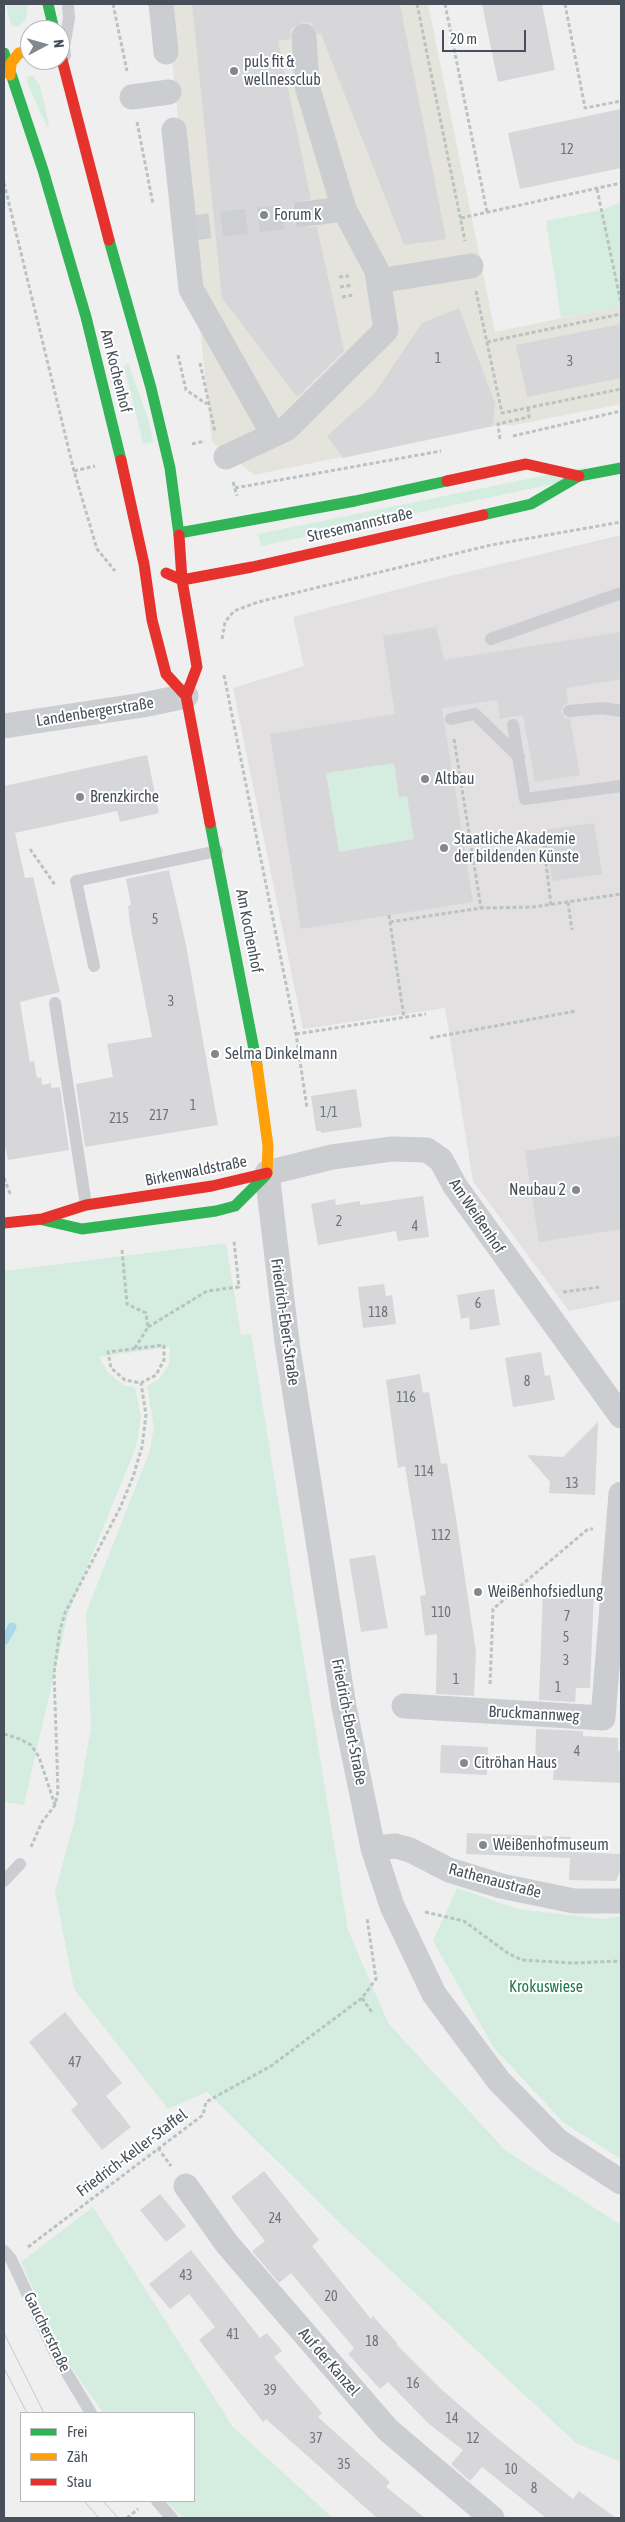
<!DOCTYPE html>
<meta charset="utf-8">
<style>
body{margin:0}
#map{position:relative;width:625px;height:2522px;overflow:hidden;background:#f0efef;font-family:"Asap Condensed",sans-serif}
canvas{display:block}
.frame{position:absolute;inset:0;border:5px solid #47505a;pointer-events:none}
.legend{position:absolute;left:20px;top:2412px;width:175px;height:90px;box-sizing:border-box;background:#fff;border:1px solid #b5b9bd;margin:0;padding:6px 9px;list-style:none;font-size:15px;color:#47505a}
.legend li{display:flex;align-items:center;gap:10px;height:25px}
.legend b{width:25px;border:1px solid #b5b9bd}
.north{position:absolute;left:20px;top:20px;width:50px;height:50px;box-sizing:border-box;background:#fff;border:1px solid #b5b9bd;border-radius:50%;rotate:84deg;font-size:14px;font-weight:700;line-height:20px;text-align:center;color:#47505a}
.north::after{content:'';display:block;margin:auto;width:18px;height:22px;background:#82888e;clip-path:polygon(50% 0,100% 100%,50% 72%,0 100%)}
.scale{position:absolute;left:442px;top:30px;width:84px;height:22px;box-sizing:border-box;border:2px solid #47505a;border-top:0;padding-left:6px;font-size:15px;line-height:18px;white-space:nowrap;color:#47505a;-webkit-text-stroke:4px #fff;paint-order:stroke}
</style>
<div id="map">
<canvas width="625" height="2522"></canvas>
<div class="frame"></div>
<ul class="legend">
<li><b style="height:6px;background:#30b455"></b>Frei</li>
<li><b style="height:6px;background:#ff9f0a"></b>Zäh</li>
<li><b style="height:6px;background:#e5322d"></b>Stau</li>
</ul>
<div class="north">N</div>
<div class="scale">20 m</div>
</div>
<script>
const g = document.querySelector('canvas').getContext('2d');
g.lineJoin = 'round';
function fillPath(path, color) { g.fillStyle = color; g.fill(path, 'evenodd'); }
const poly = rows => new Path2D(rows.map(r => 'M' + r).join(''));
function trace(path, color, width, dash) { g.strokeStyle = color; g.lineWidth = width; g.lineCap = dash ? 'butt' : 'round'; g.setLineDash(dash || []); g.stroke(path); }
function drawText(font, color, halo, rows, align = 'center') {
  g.font = font + ' "Asap Condensed",sans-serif'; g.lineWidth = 4; g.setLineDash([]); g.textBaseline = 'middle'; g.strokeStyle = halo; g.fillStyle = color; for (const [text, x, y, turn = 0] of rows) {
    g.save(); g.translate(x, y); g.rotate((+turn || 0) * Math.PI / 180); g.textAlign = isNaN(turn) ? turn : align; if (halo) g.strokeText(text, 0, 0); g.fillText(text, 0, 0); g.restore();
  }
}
const commercial = poly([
 [166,4,428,4,495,332,621,306,621,404,514,425,493,426,254,475,212,442]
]);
const education = poly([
 [621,535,621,1300,569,1311,473,1181,445,1008,303,1029,233,688,304,666,293,617,426,582]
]);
const green = poly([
 [6,4,28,4,26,20,18,27,11,26],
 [32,75,40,85,49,125,47,127,28,85,27,77],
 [621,202,621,306,561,318,546,221,602,210],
 [128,363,149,421,153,442,143,444,124,366],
 [586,467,591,476,261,546,258,534],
 [394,763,399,797,407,796,414,839,342,874,326,773],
 [226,1243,241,1335,251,1334,348,1930,388,2023,505,2150,621,2225,621,2462,576,2443,342,2225,207,2092,168,2109,74,1989,55,1891,74,1823,91,1728,86,1613,149,1453,154,1427,147,1386,159,1379,169,1364,170,1347,99,1357,107,1371,123,1385,135,1387,141,1417,136,1447,68,1614,24,1805,4,1802,4,1271],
 [457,1888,518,1909,603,1919,621,1916,621,2159,564,2123,494,2048,433,1941],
 [93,2207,233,2427,333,2518,183,2518,166,2501,194,2501,194,2413,103,2413,62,2354,21,2262]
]);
const stream = poly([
 [4,1641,12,1627]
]);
const building = poly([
 [192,4,400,4,446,239,404,245,321,34,318,34,311,23,303,22,291,29,290,39,278,41,311,199,295,203,291,209,290,216,293,223,299,227,317,227,344,351,297,397,222,298],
 [482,4,542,4,555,70,498,82],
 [621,109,621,168,520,189,508,133],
 [459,308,495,403,493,426,343,458,327,436,375,393,422,323],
 [621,324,621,378,527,397,516,345],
 [436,627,444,660,621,632,621,679,566,688,568,703,562,707,561,712,565,718,570,719,580,775,535,782,523,715,500,719,497,700,442,708,473,902,301,929,270,734,395,714,383,636],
 [394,763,399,797,407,796,414,839,339,852,326,773],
 [147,755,159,813,120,822,117,811,15,833,25,878,33,877,60,992,20,1002,30,1062,34,1061,37,1078,41,1077,42,1085,51,1083,51,1088,60,1087,69,1150,8,1160,4,1140,4,786],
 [594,823,602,874,552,881,545,830],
 [169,870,186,945,218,1125,85,1147,76,1084,113,1077,107,1044,152,1037,130,924,128,906,131,905,126,879],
 [356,1089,362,1127,321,1133,321,1131,316,1131,311,1096],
 [621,1136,621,1229,539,1242,525,1151],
 [423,1196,429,1237,398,1241,396,1231,318,1245,311,1204,335,1199,336,1205,360,1201,360,1205],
 [384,1284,386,1296,392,1295,396,1324,363,1328,358,1287],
 [494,1289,500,1325,470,1330,469,1317,461,1319,457,1295],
 [541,1352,545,1376,550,1375,555,1400,513,1407,505,1358],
 [420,1374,423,1393,429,1392,441,1464,447,1463,456,1518,476,1652,474,1696,436,1694,437,1634,425,1636,420,1596,426,1595,405,1466,398,1468,386,1380],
 [598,1422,595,1495,549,1493,550,1482,527,1455,563,1457],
 [375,1555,388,1628,361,1632,349,1559],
 [543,1588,594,1589,590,1688,576,1688,575,1702,539,1700],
 [536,1729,583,1731,583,1736,618,1738,618,1751,621,1751,621,1783,553,1780,554,1767,535,1766],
 [441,1745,488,1747,487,1775,440,1773],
 [467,1833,571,1837,570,1852,621,1854,621,1869,616,1881,569,1880,570,1858,466,1854],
 [65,2012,122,2083,106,2096,131,2127,102,2150,71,2110,78,2104,29,2042],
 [264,2171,319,2240,312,2246,371,2319,373,2316,397,2343,396,2344,440,2388,496,2437,573,2499,579,2491,616,2518,546,2518,482,2467,470,2481,451,2464,463,2450,429,2424,388,2382,380,2389,348,2354,354,2348,291,2273,279,2283,252,2251,265,2241,231,2197],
 [160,2194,186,2226,166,2242,140,2210],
 [191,2250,260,2338,267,2333,282,2351,274,2357,322,2413,318,2417,390,2482,386,2487,425,2518,377,2518,266,2419,263,2422,199,2340,215,2327,189,2294,170,2309,149,2284]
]);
const streetTunnel = poly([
 [185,229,304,214]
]);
const path = poly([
 [113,4,127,71],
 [417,4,465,241],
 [445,4,487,212],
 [565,4,585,108,621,101],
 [137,122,153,204],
 [4,183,74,471,97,549,115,571],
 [597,189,621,303],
 [461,218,621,183],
 [339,277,349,276],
 [340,287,352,285],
 [476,291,502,413,621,389],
 [342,297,354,295],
 [487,342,621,314],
 [178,355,186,390,207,404],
 [200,363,215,432],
 [513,436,621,411],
 [500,439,498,424,529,417,528,408],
 [192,444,205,441],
 [74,471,95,466],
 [233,482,237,496],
 [235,488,441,451],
 [222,639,225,622,234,611,258,602,491,545,621,522],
 [224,675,296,1034,307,1108],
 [454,739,481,908],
 [547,846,544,846,551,905],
 [30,849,55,885],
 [568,902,572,930],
 [389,915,404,1018],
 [390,922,481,908,533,907,621,894],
 [296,1034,426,1014],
 [430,1038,576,1011],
 [4,1178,11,1196],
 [122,1250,127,1304,146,1313,148,1327,135,1348],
 [563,1292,600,1287],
 [148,1327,207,1291,239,1287,234,1241],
 [164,1345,164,1360,156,1375,141,1383,125,1380,111,1368,108,1352,164,1345],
 [490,1684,493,1609,588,1529,593,1529],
 [4,1734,20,1739,31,1745,39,1757,55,1805],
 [31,1847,42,1822,55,1805,58,1791,54,1673,60,1630,65,1613,120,1508,133,1477,142,1447,146,1415,141,1383],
 [425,1912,464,1921,509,1954,522,1960,572,1963,621,1961],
 [362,1998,373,2014],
 [158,2148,171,2166],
 [28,2247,203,2115,206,2102,271,2066,362,1998,376,1979,367,1918],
 [127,2518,138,2509]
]);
const lane = poly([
 [65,56,64,47,69,18,68,4],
 [491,639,621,593],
 [569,711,603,708,621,711],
 [451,719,475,714,519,757],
 [513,725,525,799,621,786],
 [94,966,76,881,217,851],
 [55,1003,86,1205],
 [4,1881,20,1864],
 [4,2251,11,2259,56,2355,91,2413],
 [157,2501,172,2518]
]);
const street = poly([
 [161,4,166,52],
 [132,97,169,92],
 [174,130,191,289,273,434],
 [304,214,344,209],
 [379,281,471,266],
 [226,457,286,429,386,330,377,271,344,209,307,86,304,36],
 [4,726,143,705,186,696],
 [621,1416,455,1186,441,1160,427,1150,392,1149,332,1157,267,1173,287,1342,344,1707,373,1848,392,1906,434,1994,499,2081,558,2141,621,2182],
 [404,1706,603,1718,621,1494],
 [373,1848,396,1846,410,1850,449,1870,501,1886,574,1901,621,1901],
 [186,2186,227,2244,388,2430,492,2518]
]);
const fast = poly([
 [48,4,54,30],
 [4,53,43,170,86,317,121,460],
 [109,240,151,388,170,468,179,535],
 [483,515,531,504,579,476,621,468],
 [179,533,355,501,447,481],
 [210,823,257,1065],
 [43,1220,82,1229,216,1211,235,1206,266,1175]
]);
const slow = poly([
 [10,75,11,63,19,53,30,51],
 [257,1065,268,1146,267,1173]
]);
const jam = poly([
 [60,52,109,240],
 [121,460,144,564,152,620,166,674,186,696,210,823],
 [447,481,526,464,579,476],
 [179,535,182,580,197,667,186,696],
 [166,573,182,580,252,567,483,515],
 [4,1223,42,1219,86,1205,212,1186,267,1173]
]);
const tram = poly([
 [4,2333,44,2413],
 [4,2368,27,2413],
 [84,2501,99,2518],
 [103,2501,118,2518]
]);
const markers = [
 [234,71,5,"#82888e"],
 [264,215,5,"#82888e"],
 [425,779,5,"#82888e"],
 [80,797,5,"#82888e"],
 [444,848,5,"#82888e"],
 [215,1054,5,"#82888e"],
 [576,1190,5,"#82888e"],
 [478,1592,5,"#82888e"],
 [464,1763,5,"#82888e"],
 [483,1845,5,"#82888e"]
];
const numberNames = [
 ["12",567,150],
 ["1",438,359],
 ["3",570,362],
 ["5",155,920],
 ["3",171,1002],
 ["1",193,1106],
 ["1/1",329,1113],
 ["217",159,1116],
 ["215",119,1119],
 ["2",339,1222],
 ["4",415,1227],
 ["6",478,1304],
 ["118",378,1313],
 ["8",527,1382],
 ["116",406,1398],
 ["114",424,1472],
 ["13",572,1484],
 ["112",441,1536],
 ["110",441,1613],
 ["7",567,1617],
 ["5",566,1638],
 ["3",566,1661],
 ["1",456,1680],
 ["1",558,1688],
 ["4",577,1752],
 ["47",75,2063],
 ["24",275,2219],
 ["43",186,2276],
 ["20",331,2297],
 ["41",233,2335],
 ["18",372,2342],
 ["16",413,2384],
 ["39",270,2391],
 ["14",452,2419],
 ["37",316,2439],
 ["12",473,2439],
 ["35",344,2465],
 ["10",511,2470],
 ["8",534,2489]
];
const poiNames = [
 ["puls fit &",244,62],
 ["wellnessclub",244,80],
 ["Forum K",274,215],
 ["Altbau",435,779],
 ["Brenzkirche",90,797],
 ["Staatliche Akademie",454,839],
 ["der bildenden Künste",454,857],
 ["Selma Dinkelmann",225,1054],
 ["Neubau 2",566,1190,"right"],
 ["Weißenhofsiedlung",488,1592],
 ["Citröhan Haus",474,1763],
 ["Weißenhofmuseum",493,1845]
];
const streetNames = [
 ["Am Kochenhof",116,371,76],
 ["Stresemannstraße",360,525,-13],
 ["Landenbergerstraße",95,712,-9],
 ["Am Kochenhof",249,931,79],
 ["Birkenwaldstraße",196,1171,-11],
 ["Am Weißenhof",477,1216,56],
 ["Friedrich-Ebert-Straße",285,1322,82],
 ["Bruckmannweg",534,1714,3],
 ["Friedrich-Ebert-Straße",349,1722,79],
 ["Rathenaustraße",495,1881,15],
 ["Friedrich-Keller-Staffel",132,2153,-37],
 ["Gaucherstraße",47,2332,64],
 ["Auf der Kanzel",329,2362,49]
];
const parkNames = [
 ["Krokuswiese",546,1987]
];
fillPath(commercial, '#e4e3dc');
fillPath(education, '#e2e0e0');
fillPath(green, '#d5ede0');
trace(stream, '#acd9e9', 9);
fillPath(building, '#d7d7d9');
trace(streetTunnel, '#cecfd1', 25, [25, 12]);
trace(path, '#b9c4c0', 3, [4, 2.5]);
trace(lane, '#cbcdd0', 12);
trace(street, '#cbcdd0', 25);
trace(fast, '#30b455', 11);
trace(slow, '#ff9f0a', 11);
trace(jam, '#e5322d', 11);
trace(tram, '#c5c7c9', 1);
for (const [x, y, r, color] of markers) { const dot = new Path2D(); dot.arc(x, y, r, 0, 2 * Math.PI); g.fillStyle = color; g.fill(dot); trace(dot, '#fff', 2); }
drawText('14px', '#6c737b', null, numberNames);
drawText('16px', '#47505a', '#fff', poiNames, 'left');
drawText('16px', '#47505a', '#fff', streetNames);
drawText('16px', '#1d774f', '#fff', parkNames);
</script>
